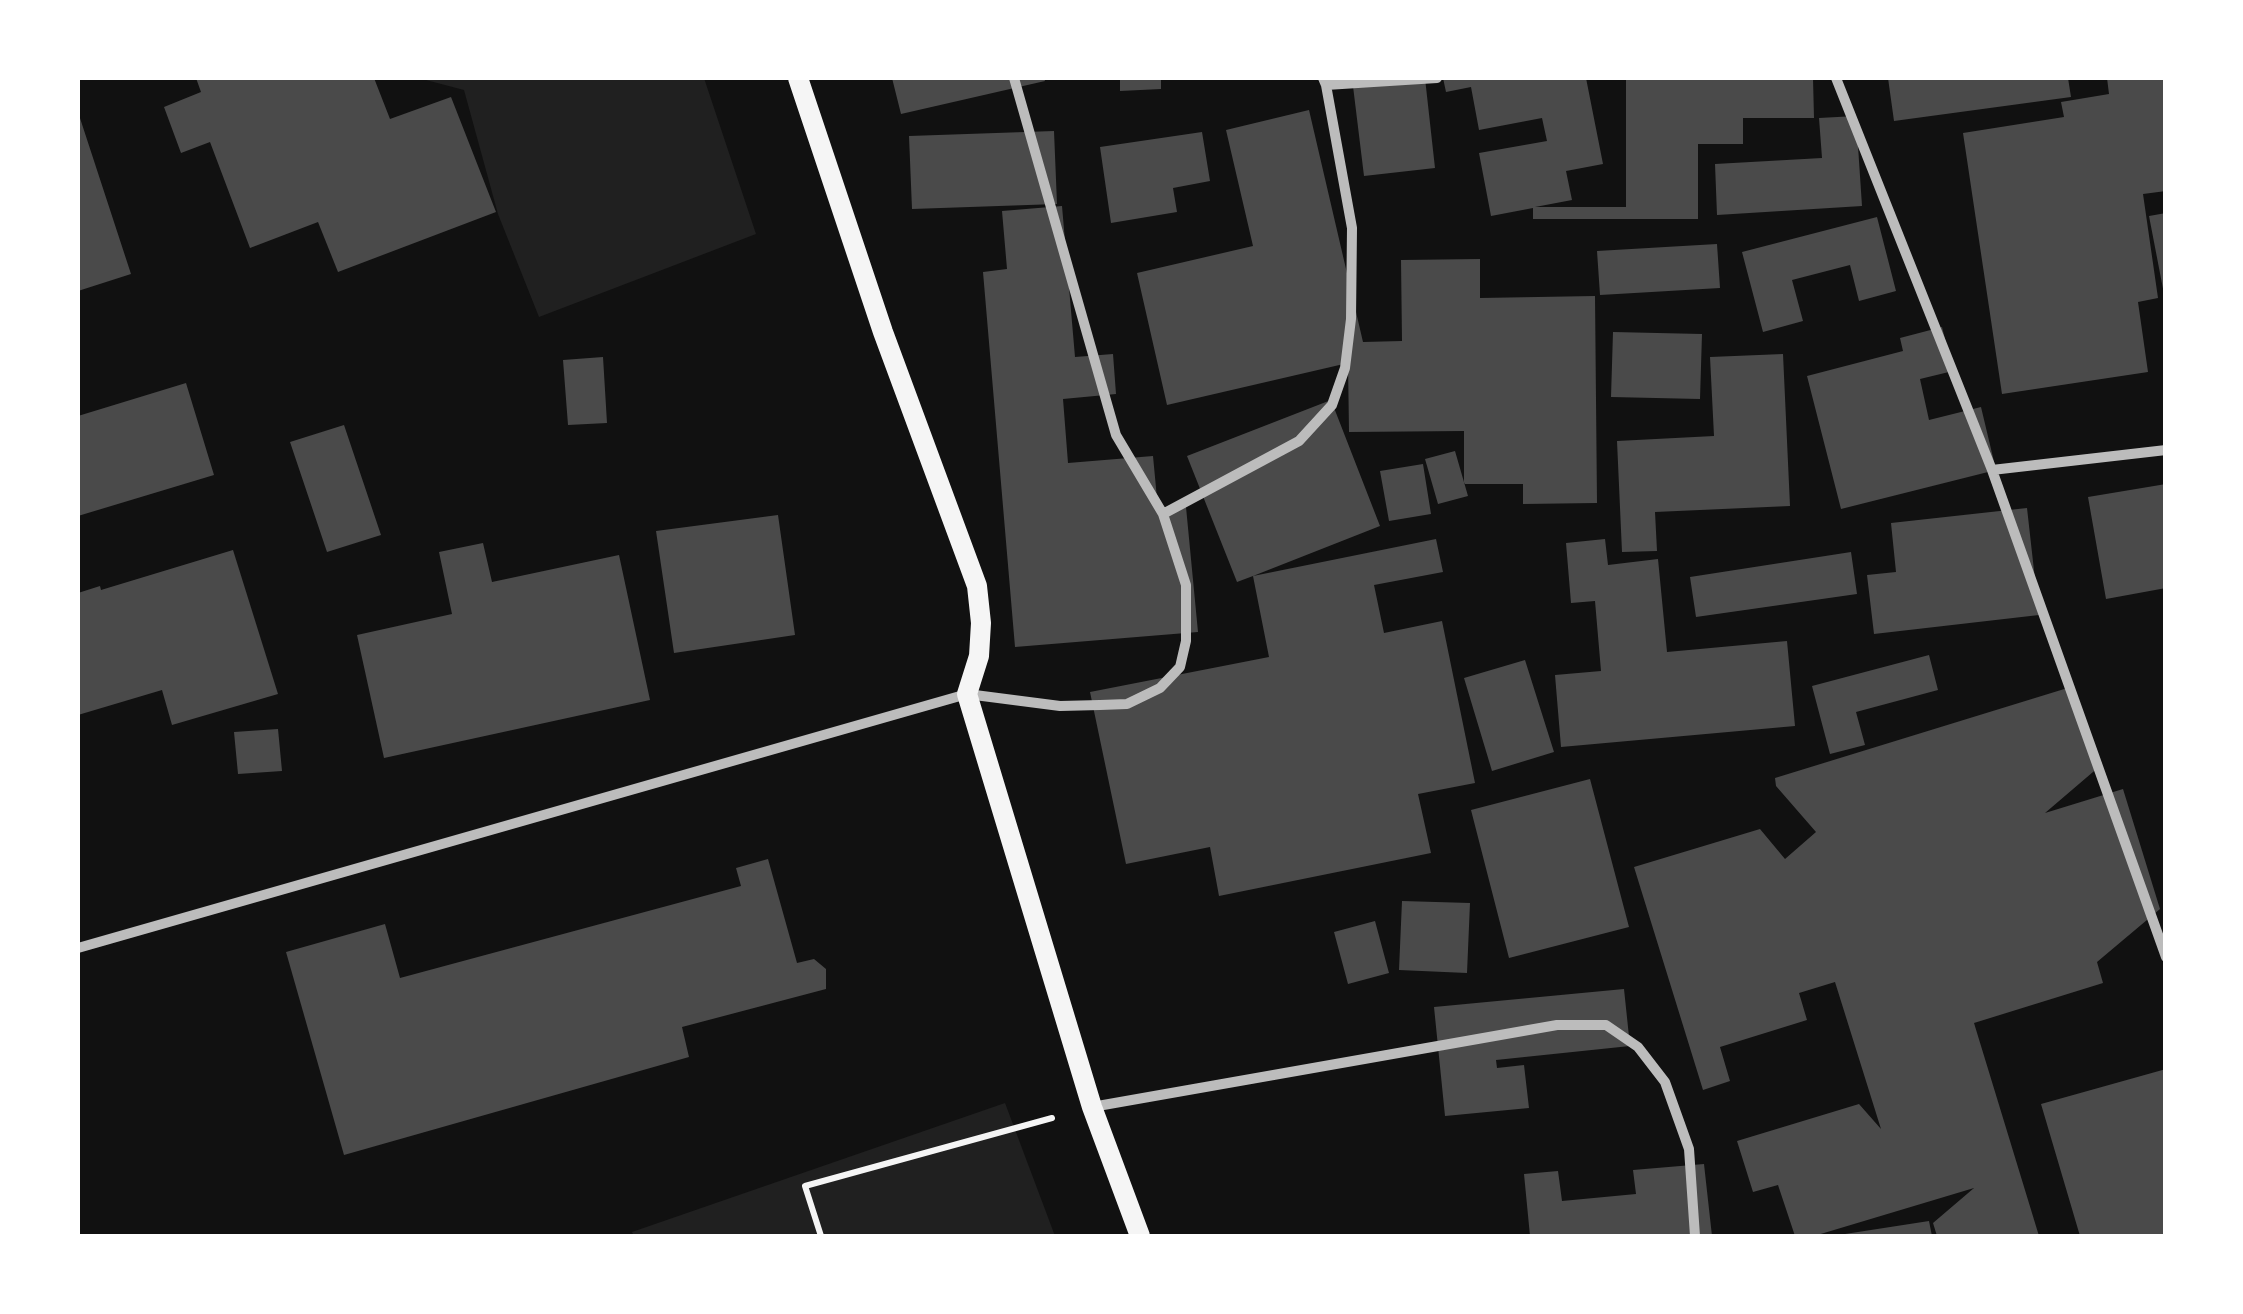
<!DOCTYPE html>
<style>
body{margin:0}
#map{position:relative;width:2243px;height:1314px;overflow:hidden;background:#111;font-family:Roboto,sans-serif}
canvas{display:block}
.frame{position:absolute;inset:0;border:80px solid #fff;pointer-events:none}
</style>
<div id="map">
<canvas width="2243" height="1314"></canvas>
<div class="frame"></div>
</div>
<script>
const g = document.querySelector('canvas').getContext('2d');
g.lineJoin = 'round';
function fillPath(path, color) { g.fillStyle = color; g.fill(path, 'evenodd'); }
const poly = rows => new Path2D(rows.map(r => 'M' + r).join(''));
function trace(path, color, width, dash) { g.strokeStyle = color; g.lineWidth = width; g.lineCap = dash ? 'butt' : 'round'; g.setLineDash(dash || []); g.stroke(path); }
const green = poly([
 [424,78,704,78,756,234,539,317,498,214,464,90,426,80],
 [1005,1103,1055,1236,634,1236,632,1232]
]);
const building = poly([
 [196,78,374,78,390,119,451,97,496,212,338,272,318,222,250,248,210,142,181,153,164,107,201,92],
 [892,78,1044,78,1045,81,901,114],
 [1120,78,1161,78,1161,89,1120,91],
 [1352,78,1425,78,1435,168,1364,176],
 [1443,78,1586,78,1603,164,1566,171,1572,200,1535,207,1626,207,1626,78,1813,78,1814,118,1743,118,1743,144,1698,144,1698,219,1533,219,1533,208,1491,216,1479,153,1547,141,1542,118,1479,130,1471,87,1446,92],
 [1888,78,2068,78,2071,97,1894,121],
 [2107,78,2166,78,2166,191,2143,194,2158,298,2138,302,2148,372,2002,394,1963,133,2064,117,2061,102,2109,94],
 [1309,110,1363,342,1402,341,1401,260,1480,259,1480,298,1595,296,1597,503,1523,504,1523,484,1464,484,1464,431,1349,432,1348,363,1167,405,1137,273,1253,246,1226,130],
 [78,112,131,274,78,291],
 [1856,116,1862,206,1717,215,1715,164,1822,158,1819,118],
 [1054,131,1057,204,912,209,909,136],
 [1202,132,1210,181,1173,188,1177,212,1111,223,1100,147],
 [1062,206,1075,357,1113,354,1116,394,1063,399,1068,463,1153,456,1158,509,1186,507,1198,632,1015,647,983,272,1007,269,1002,211],
 [2166,213,2166,294,2164,294,2149,216],
 [1877,217,1896,291,1859,301,1850,265,1792,280,1803,321,1763,332,1742,252],
 [1717,244,1720,288,1600,295,1597,251],
 [1942,327,1953,371,1920,379,1929,420,1981,407,1996,470,1841,509,1807,376,1903,351,1900,338],
 [1613,332,1702,334,1700,399,1611,397],
 [1783,354,1790,506,1655,512,1657,551,1622,552,1617,441,1714,436,1710,357],
 [603,357,607,423,568,425,563,360],
 [186,383,214,475,78,516,78,416],
 [1331,400,1380,526,1253,576,1436,539,1443,572,1374,585,1384,633,1442,621,1475,783,1418,794,1431,853,1219,896,1210,847,1126,864,1090,692,1269,657,1253,576,1237,582,1187,456],
 [344,425,381,535,327,552,290,442],
 [1455,451,1468,496,1438,504,1425,459],
 [1423,464,1431,514,1389,521,1380,471],
 [2166,484,2166,588,2106,599,2088,497],
 [2027,508,2039,615,1874,634,1867,575,1896,572,1891,523],
 [778,515,795,635,674,653,656,531],
 [1605,539,1608,565,1658,559,1667,652,1787,641,1795,726,1561,747,1555,675,1601,671,1595,601,1571,603,1566,543],
 [483,543,492,582,619,555,650,700,384,758,357,635,452,614,439,552],
 [233,550,278,694,172,725,162,690,78,715,78,593,100,586,101,590],
 [1851,552,1857,594,1696,617,1690,577],
 [1929,655,1938,690,1856,712,1865,745,1830,754,1812,686],
 [1525,660,1554,752,1492,771,1464,678],
 [2074,686,2100,766,2045,813,2123,789,2160,909,2097,962,2103,983,1974,1023,2039,1236,1937,1236,1933,1223,1974,1188,1814,1236,1795,1236,1778,1185,1753,1192,1737,1141,1859,1104,1881,1129,1835,982,1799,993,1807,1020,1720,1047,1730,1081,1703,1090,1634,867,1760,829,1785,859,1816,832,1776,786,1775,778],
 [278,729,282,771,238,774,234,732],
 [1590,779,1629,927,1509,958,1471,810],
 [768,859,797,963,814,959,826,969,826,989,682,1027,689,1057,344,1155,286,952,385,924,400,978,741,886,736,868],
 [1402,901,1470,903,1467,973,1399,970],
 [1375,921,1389,973,1348,984,1334,932],
 [1624,989,1630,1046,1496,1060,1497,1068,1524,1065,1529,1108,1445,1116,1434,1007],
 [2166,1069,2166,1236,2080,1236,2041,1104],
 [1704,1164,1712,1236,1530,1236,1524,1174,1558,1171,1562,1201,1636,1194,1633,1170],
 [1929,1221,1932,1236,1846,1236,1845,1234]
]);
const path = poly([
 [821,1236,805,1186,1052,1118]
]);
const minor = poly([
 [1836,78,1992,470,2166,957],
 [1326,85,1437,78],
 [1992,470,2166,450],
 [1163,514,1299,441,1332,405,1345,368,1351,319,1352,228,1326,85,1323,78],
 [78,948,967,694,1060,706,1100,705,1127,704,1160,688,1180,667,1186,641,1186,585,1163,514,1116,435,1014,78],
 [1092,1107,1557,1025,1606,1025,1638,1047,1665,1082,1689,1149,1695,1236]
]);
const secondary = poly([
 [798,78,883,332,977,586,981,623,979,656,967,694,1092,1107,1140,1236]
]);
fillPath(green, '#202020');
fillPath(building, '#4a4a4a');
trace(path, '#f5f5f5', 6);
trace(minor, '#bcbcbc', 10);
trace(secondary, '#f5f5f5', 20);
</script>
